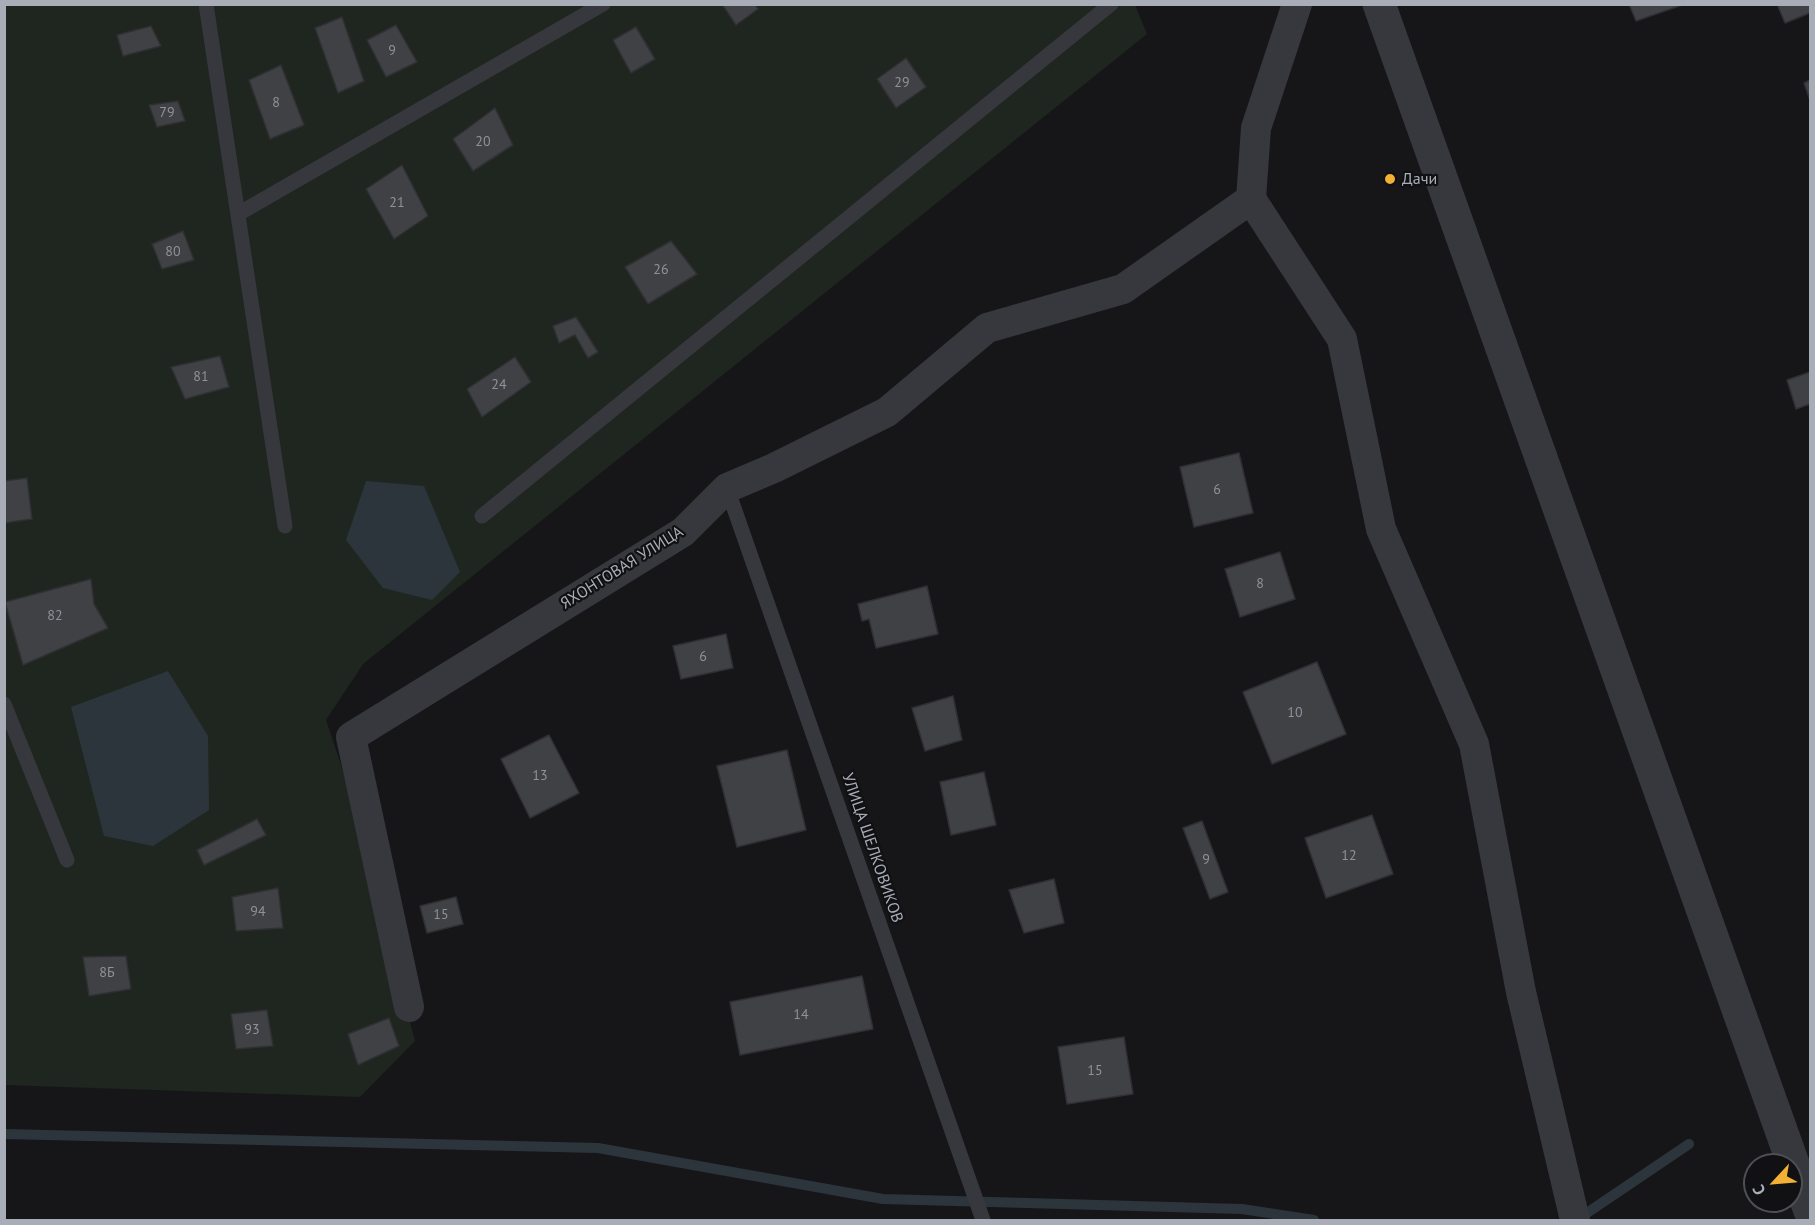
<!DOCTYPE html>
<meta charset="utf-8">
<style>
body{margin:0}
#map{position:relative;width:1815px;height:1225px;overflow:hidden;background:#161618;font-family:"PT Sans",sans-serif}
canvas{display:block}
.frame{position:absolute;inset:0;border:6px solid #a8adb8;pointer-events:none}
.north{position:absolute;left:1743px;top:1153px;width:60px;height:60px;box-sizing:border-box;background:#111113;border:2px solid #4d4f55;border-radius:50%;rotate:244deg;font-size:16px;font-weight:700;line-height:24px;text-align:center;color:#a8adb8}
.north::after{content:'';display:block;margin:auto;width:21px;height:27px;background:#f2b134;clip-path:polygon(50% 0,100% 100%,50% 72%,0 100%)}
</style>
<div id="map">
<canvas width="1815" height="1225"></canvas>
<div class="frame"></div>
<div class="north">С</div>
</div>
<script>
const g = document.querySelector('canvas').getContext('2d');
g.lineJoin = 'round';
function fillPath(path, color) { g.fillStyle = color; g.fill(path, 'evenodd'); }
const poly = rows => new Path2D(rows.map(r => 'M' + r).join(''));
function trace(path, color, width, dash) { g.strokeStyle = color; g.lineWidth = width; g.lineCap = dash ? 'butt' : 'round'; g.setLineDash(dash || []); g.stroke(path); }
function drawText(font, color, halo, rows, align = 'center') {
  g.font = font + ' "PT Sans",sans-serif'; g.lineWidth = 4.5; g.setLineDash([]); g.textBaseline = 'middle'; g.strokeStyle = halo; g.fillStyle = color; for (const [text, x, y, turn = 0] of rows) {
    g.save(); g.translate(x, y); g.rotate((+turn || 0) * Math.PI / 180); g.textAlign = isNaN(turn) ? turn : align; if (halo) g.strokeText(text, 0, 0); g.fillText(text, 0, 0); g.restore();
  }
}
const green = poly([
 [5,5,1135,5,1147,34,363,664,326,720,346,780,415,1041,360,1097,5,1085]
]);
const water = poly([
 [366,481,424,486,460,572,432,600,383,588,346,540],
 [168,671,208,736,209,810,153,846,104,836,71,707]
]);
const stream = poly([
 [4,1134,598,1148,883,1199,1242,1209,1314,1220],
 [1578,1219,1689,1144]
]);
const building = poly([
 [722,4,755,4,758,9,736,25,722,4],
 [1629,4,1685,4,1636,21,1629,4],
 [1777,4,1810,4,1810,13,1785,23,1777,4],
 [342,17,364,81,338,93,315,28,342,17],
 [396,25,417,62,386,77,367,40,396,25],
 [151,26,161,46,123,56,117,35,151,26],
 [636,27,655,59,631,73,613,40,636,27],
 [906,58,926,87,896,108,877,79,906,58],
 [281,65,304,125,270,139,249,80,281,65],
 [1810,80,1810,100,1804,83,1810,80],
 [178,101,185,121,157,127,149,105,178,101],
 [495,108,513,145,473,171,453,139,495,108],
 [402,165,428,216,394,239,366,189,402,165],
 [183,231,194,260,162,269,152,244,183,231],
 [671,241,697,274,648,304,625,267,671,241],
 [576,317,598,352,588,358,575,335,559,343,553,326,576,317],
 [220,356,229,387,185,399,171,367,220,356],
 [515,357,531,382,482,417,467,389,515,357],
 [1810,372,1810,404,1796,409,1787,380,1810,372],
 [1239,453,1253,513,1194,527,1180,467,1239,453],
 [27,478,32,519,4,523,4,481,27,478],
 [1280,552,1295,599,1240,617,1225,569,1280,552],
 [91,579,94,604,108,628,23,665,5,602,91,579],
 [927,586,938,634,876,648,869,619,862,621,858,604,927,586],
 [726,634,733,668,681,679,673,646,726,634],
 [1317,662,1346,734,1272,764,1243,692,1317,662],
 [953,696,962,740,925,751,912,708,953,696],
 [549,735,579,793,530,818,501,759,549,735],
 [787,750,806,830,737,847,717,766,787,750],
 [984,772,996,825,951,835,940,782,984,772],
 [1372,815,1393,874,1326,898,1305,838,1372,815],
 [257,819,266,835,204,865,197,850,257,819],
 [1202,821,1228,892,1210,899,1183,828,1202,821],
 [1054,879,1064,923,1024,933,1009,890,1054,879],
 [278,888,283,928,236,931,232,897,278,888],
 [456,897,463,924,427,933,420,906,456,897],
 [126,956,131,989,89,996,83,957,126,956],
 [862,976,873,1029,740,1055,730,1002,862,976],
 [267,1010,273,1046,236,1049,231,1014,267,1010],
 [389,1018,399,1046,358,1065,348,1034,389,1018],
 [1124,1037,1133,1094,1067,1104,1058,1047,1124,1037]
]);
const service = poly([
 [206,4,285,526],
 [238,214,603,4],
 [727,488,983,1220],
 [482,516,1111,4],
 [4,704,67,860]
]);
const minor = poly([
 [1297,4,1256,128,1251,199,1342,339,1381,529,1474,744,1521,992,1575,1220],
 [409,1007,351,737,683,532,727,488,774,468,887,412,987,328,1123,289,1251,199]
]);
const tertiary = poly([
 [1379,4,1810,1211]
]);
const markers = [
 [1390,179,6,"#f2b134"]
];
const numberNames = [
 ["9",392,51],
 ["29",902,83],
 ["8",276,103],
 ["79",167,113],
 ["20",483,142],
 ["21",397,203],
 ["80",173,252],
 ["26",661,270],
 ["81",201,377],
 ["24",499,385],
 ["6",1217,490],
 ["8",1260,584],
 ["82",55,616],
 ["6",703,657],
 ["10",1295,713],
 ["13",540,776],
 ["12",1349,856],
 ["9",1206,860],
 ["94",258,912],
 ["15",441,915],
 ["8Б",107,973],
 ["14",801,1015],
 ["93",252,1030],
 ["15",1095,1071]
];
const poiNames = [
 ["Дачи",1402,179]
];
const streetNames = [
 ["ЯХОНТОВАЯ УЛИЦА",622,568,-32],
 ["УЛИЦА ШЕЛКОВИКОВ",872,848,71]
];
fillPath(green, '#1e261f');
fillPath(water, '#2c353c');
trace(stream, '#2c353c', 10);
fillPath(building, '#404145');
trace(building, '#303034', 1.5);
trace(service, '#37383d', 15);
trace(minor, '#37383d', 30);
trace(tertiary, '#37383d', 33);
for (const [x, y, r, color] of markers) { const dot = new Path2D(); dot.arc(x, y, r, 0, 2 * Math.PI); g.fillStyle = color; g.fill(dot); trace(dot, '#111113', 2); }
drawText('14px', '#8e929b', null, numberNames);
drawText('16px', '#a8adb8', '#111113', poiNames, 'left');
drawText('16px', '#a8adb8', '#111113', streetNames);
</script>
